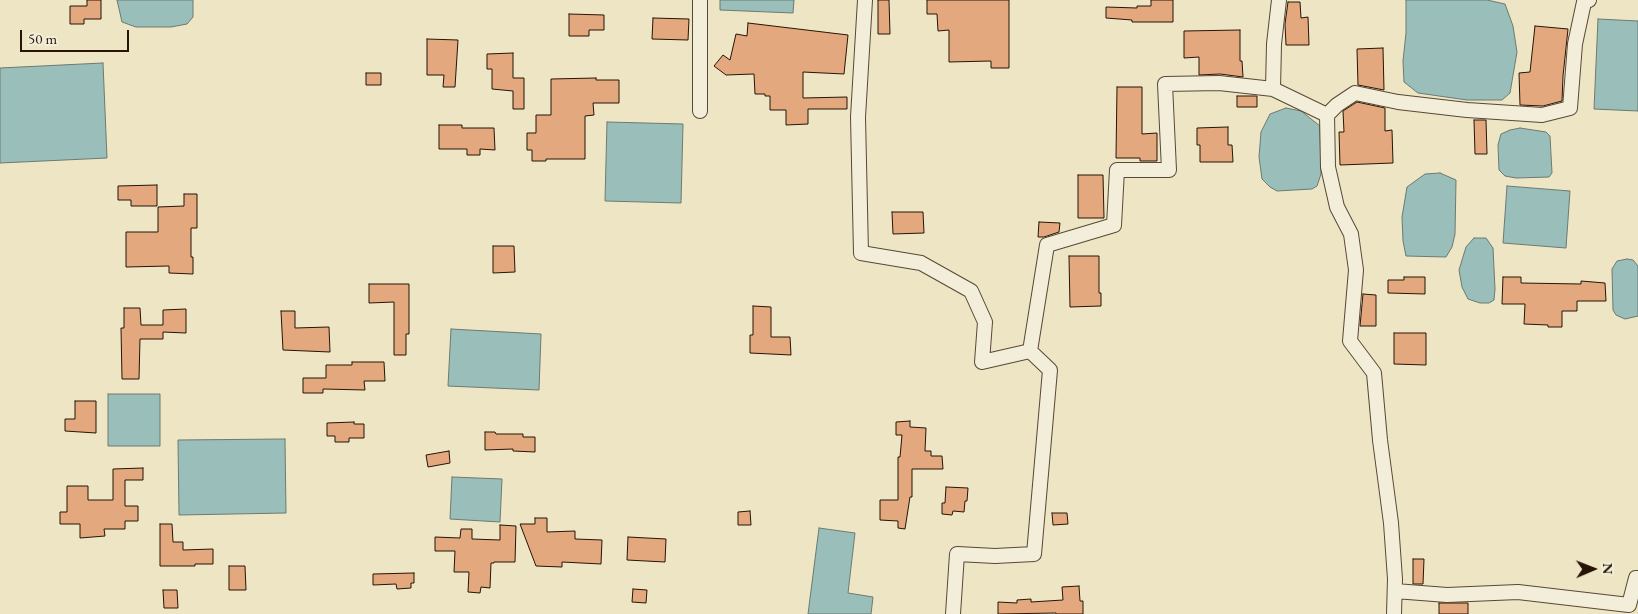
<!DOCTYPE html>
<style>
body{margin:0}
#map{position:relative;width:1638px;height:614px;overflow:hidden;background:#ede5c4;font-family:"EB Garamond",serif}
canvas{display:block}
.north{position:absolute;left:1568px;top:544px;width:50px;height:50px;-webkit-text-stroke:4px #f3eed9;paint-order:stroke;rotate:89deg;font-size:14px;font-weight:700;line-height:20px;text-align:center;color:#271406}
.north::after{content:'';display:block;margin:auto;width:18px;height:22px;background:#271406;clip-path:polygon(50% 0,100% 100%,50% 72%,0 100%)}
.scale{position:absolute;left:20px;top:30px;width:109px;height:22px;box-sizing:border-box;border:2px solid #271406;border-top:0;padding-left:6px;font-size:15px;line-height:18px;white-space:nowrap;color:#271406;-webkit-text-stroke:4px #f3eed9;paint-order:stroke}
</style>
<div id="map">
<canvas width="1638" height="614"></canvas>
<div class="north">N</div>
<div class="scale">50 m</div>
</div>
<script>
const g = document.querySelector('canvas').getContext('2d');
g.lineJoin = 'round';
function fillPath(path, color) { g.fillStyle = color; g.fill(path, 'evenodd'); }
const poly = rows => new Path2D(rows.map(r => 'M' + r).join(''));
function trace(path, color, width, dash) { g.strokeStyle = color; g.lineWidth = width; g.lineCap = dash ? 'butt' : 'round'; g.setLineDash(dash || []); g.stroke(path); }
const water = poly([
 [117,0,193,0,193,17,187,24,171,27,136,27,122,22,117,0],
 [720,0,794,0,793,13,720,10,720,0],
 [1406,0,1487,0,1505,4,1513,26,1517,52,1510,93,1502,100,1467,100,1418,93,1404,82,1403,61,1406,33,1406,0],
 [1598,19,1638,21,1638,111,1594,109,1598,19],
 [103,63,107,158,0,163,0,68,103,63],
 [1286,108,1301,111,1320,126,1321,174,1317,186,1312,189,1277,191,1270,187,1262,179,1259,157,1261,132,1270,114,1286,108],
 [607,122,683,124,681,203,605,201,607,122],
 [1520,128,1546,132,1550,136,1552,173,1549,177,1516,178,1505,176,1499,170,1498,145,1501,134,1510,130,1520,128],
 [1440,173,1456,180,1455,234,1452,247,1446,257,1406,256,1403,241,1402,217,1407,187,1425,174,1440,173],
 [1507,186,1570,191,1566,248,1503,243,1507,186],
 [1474,238,1486,238,1493,248,1495,289,1494,300,1489,303,1480,303,1468,299,1462,287,1459,270,1466,247,1474,238],
 [1627,259,1633,260,1638,266,1638,316,1625,319,1616,315,1613,310,1612,269,1617,261,1627,259],
 [451,329,541,334,539,390,448,386,451,329],
 [108,394,160,394,160,446,108,446,108,394],
 [285,439,286,513,179,515,178,440,285,439],
 [452,477,502,479,500,522,450,519,452,477],
 [819,528,855,533,848,593,873,597,871,614,808,614,819,528]
]);
const building = poly([
 [87,0,101,0,101,19,84,19,84,24,70,24,70,6,87,6,87,0],
 [878,0,889,0,890,34,878,34,878,0],
 [927,0,1009,0,1009,68,991,68,991,61,949,62,949,30,938,31,937,14,927,14,927,0],
 [1151,0,1173,0,1173,22,1132,22,1132,20,1106,18,1106,7,1137,8,1137,6,1151,6,1151,0],
 [1288,2,1300,2,1301,18,1308,17,1309,45,1286,45,1285,24,1288,2],
 [569,14,604,15,604,30,589,30,589,36,569,36,569,14],
 [653,18,689,19,688,40,652,39,653,18],
 [748,23,848,35,844,74,803,72,803,98,847,97,847,109,808,109,808,124,786,125,786,110,770,110,770,96,765,96,765,94,755,94,754,74,726,75,714,66,723,55,730,60,736,34,747,36,748,23],
 [1535,26,1568,29,1563,76,1562,101,1543,106,1520,105,1519,73,1530,72,1535,26],
 [1240,30,1240,61,1242,61,1243,77,1220,74,1199,75,1199,57,1184,58,1184,31,1240,30],
 [427,39,458,40,455,87,443,87,444,75,427,75,427,39],
 [1383,48,1384,90,1358,85,1357,49,1383,48],
 [513,53,513,78,524,78,524,109,513,109,513,91,492,89,492,69,487,69,487,54,513,53],
 [366,73,381,73,381,85,366,85,366,73],
 [596,78,596,80,619,80,619,103,593,103,594,115,585,116,585,159,546,159,546,161,532,161,532,150,527,150,527,133,536,133,536,115,551,115,551,79,596,78],
 [1117,87,1142,87,1142,134,1157,133,1157,161,1140,161,1140,158,1116,158,1117,87],
 [1237,96,1257,96,1257,107,1237,107,1237,96],
 [1357,102,1385,108,1385,131,1392,130,1393,163,1340,165,1339,132,1344,132,1343,111,1357,102],
 [1474,120,1486,120,1487,154,1475,154,1474,120],
 [439,125,462,125,462,128,494,128,495,150,480,149,480,155,467,155,467,149,439,149,439,125],
 [1228,127,1228,145,1232,145,1233,162,1200,162,1200,145,1197,145,1197,128,1228,127],
 [1078,175,1103,175,1104,218,1078,218,1078,175],
 [157,185,157,206,131,206,131,200,118,200,118,186,157,185],
 [184,194,197,194,197,228,191,228,191,257,193,257,193,274,169,273,169,266,126,267,126,232,158,232,158,207,184,206,184,194],
 [892,212,923,212,924,233,893,234,892,212],
 [1039,222,1060,223,1059,232,1044,237,1038,237,1039,222],
 [493,246,514,246,515,272,493,273,493,246],
 [1069,256,1099,256,1099,293,1101,293,1101,306,1070,307,1069,256],
 [1404,277,1425,277,1425,294,1388,293,1388,280,1404,280,1404,277],
 [1503,277,1521,277,1521,283,1581,284,1581,281,1605,283,1606,301,1577,301,1577,311,1562,311,1562,327,1548,327,1548,325,1524,324,1525,304,1502,304,1503,277],
 [369,284,409,284,409,334,406,334,406,355,394,355,394,302,369,303,369,284],
 [1363,294,1376,295,1376,326,1360,326,1363,294],
 [753,306,771,307,771,337,790,337,791,355,750,353,750,335,753,335,753,306],
 [124,308,140,308,141,325,163,325,163,310,186,309,186,333,163,332,163,339,140,339,139,379,122,379,121,328,124,328,124,308],
 [281,311,295,311,295,328,329,327,330,352,283,350,281,311],
 [1394,333,1426,333,1426,365,1394,364,1394,333],
 [352,362,384,362,385,381,364,381,365,390,323,389,323,393,303,393,303,378,326,378,326,365,352,365,352,362],
 [75,401,96,401,96,433,65,431,65,419,75,419,75,401],
 [910,421,910,427,926,428,925,451,931,451,931,456,942,456,943,469,912,469,912,497,910,497,905,529,898,528,898,521,880,520,880,500,898,500,898,457,900,457,902,435,896,435,896,422,910,421],
 [354,422,354,424,364,424,364,438,349,438,349,442,335,442,335,436,327,436,327,423,354,422],
 [485,432,495,432,496,434,523,434,523,437,535,437,535,452,513,451,513,449,485,450,485,432],
 [449,451,450,463,428,467,426,455,449,451],
 [143,468,143,480,125,480,125,506,138,506,138,521,125,521,125,529,104,529,105,536,80,538,80,524,60,524,60,512,67,512,67,486,88,486,88,500,113,500,113,469,143,468],
 [946,487,968,488,967,501,965,501,964,512,953,511,952,515,942,514,942,503,945,503,946,487],
 [750,511,751,525,738,525,738,512,750,511],
 [1052,513,1067,513,1068,524,1053,525,1052,513],
 [535,518,547,518,547,532,575,531,575,539,602,540,601,564,562,562,562,567,536,566,520,524,535,524,535,518],
 [160,524,172,524,173,542,183,542,183,550,213,549,213,564,195,564,195,566,160,566,160,524],
 [500,525,516,526,515,562,494,562,494,563,491,563,490,588,481,587,480,593,468,592,469,572,454,572,455,551,435,551,435,537,460,538,461,529,472,529,472,539,500,540,500,525],
 [628,537,666,539,665,562,627,560,628,537],
 [1413,559,1424,559,1423,584,1413,584,1413,559],
 [229,566,245,566,246,590,229,590,229,566],
 [414,573,414,583,411,583,411,588,397,589,396,584,373,585,373,574,414,573],
 [1079,586,1080,601,1083,601,1083,614,1056,614,1056,613,998,614,998,602,1017,603,1017,600,1031,599,1031,602,1063,600,1062,587,1079,586],
 [633,589,647,590,646,603,632,602,633,589],
 [163,590,177,590,178,608,164,608,163,590],
 [1439,603,1468,603,1468,614,1439,614,1439,603]
]);
const street = poly([
 [865,0,858,117,861,253,921,263,971,291,985,322,982,362,1030,351],
 [1273,89,1274,44,1279,0],
 [700,111,700,0],
 [1327,115,1337,105,1355,93,1398,102,1467,110,1542,115,1570,108,1575,44,1584,2,1589,0],
 [1395,591,1447,595,1518,592,1629,605,1636,578,1638,578],
 [953,614,957,554,995,556,1034,554,1050,370,1030,351,1047,245,1114,225,1117,170,1169,170,1165,84,1219,83,1273,89,1327,115,1328,167,1337,207,1351,234,1356,270,1350,341,1374,373,1380,440,1391,523,1395,579,1394,614]
]);
fillPath(water, '#9abeb9');
trace(water, '#6c7a71', 1);
fillPath(building, '#e3a87d');
trace(building, '#271406', 1);
trace(street, '#584836', 16);
trace(street, '#f3eed9', 14);
</script>
